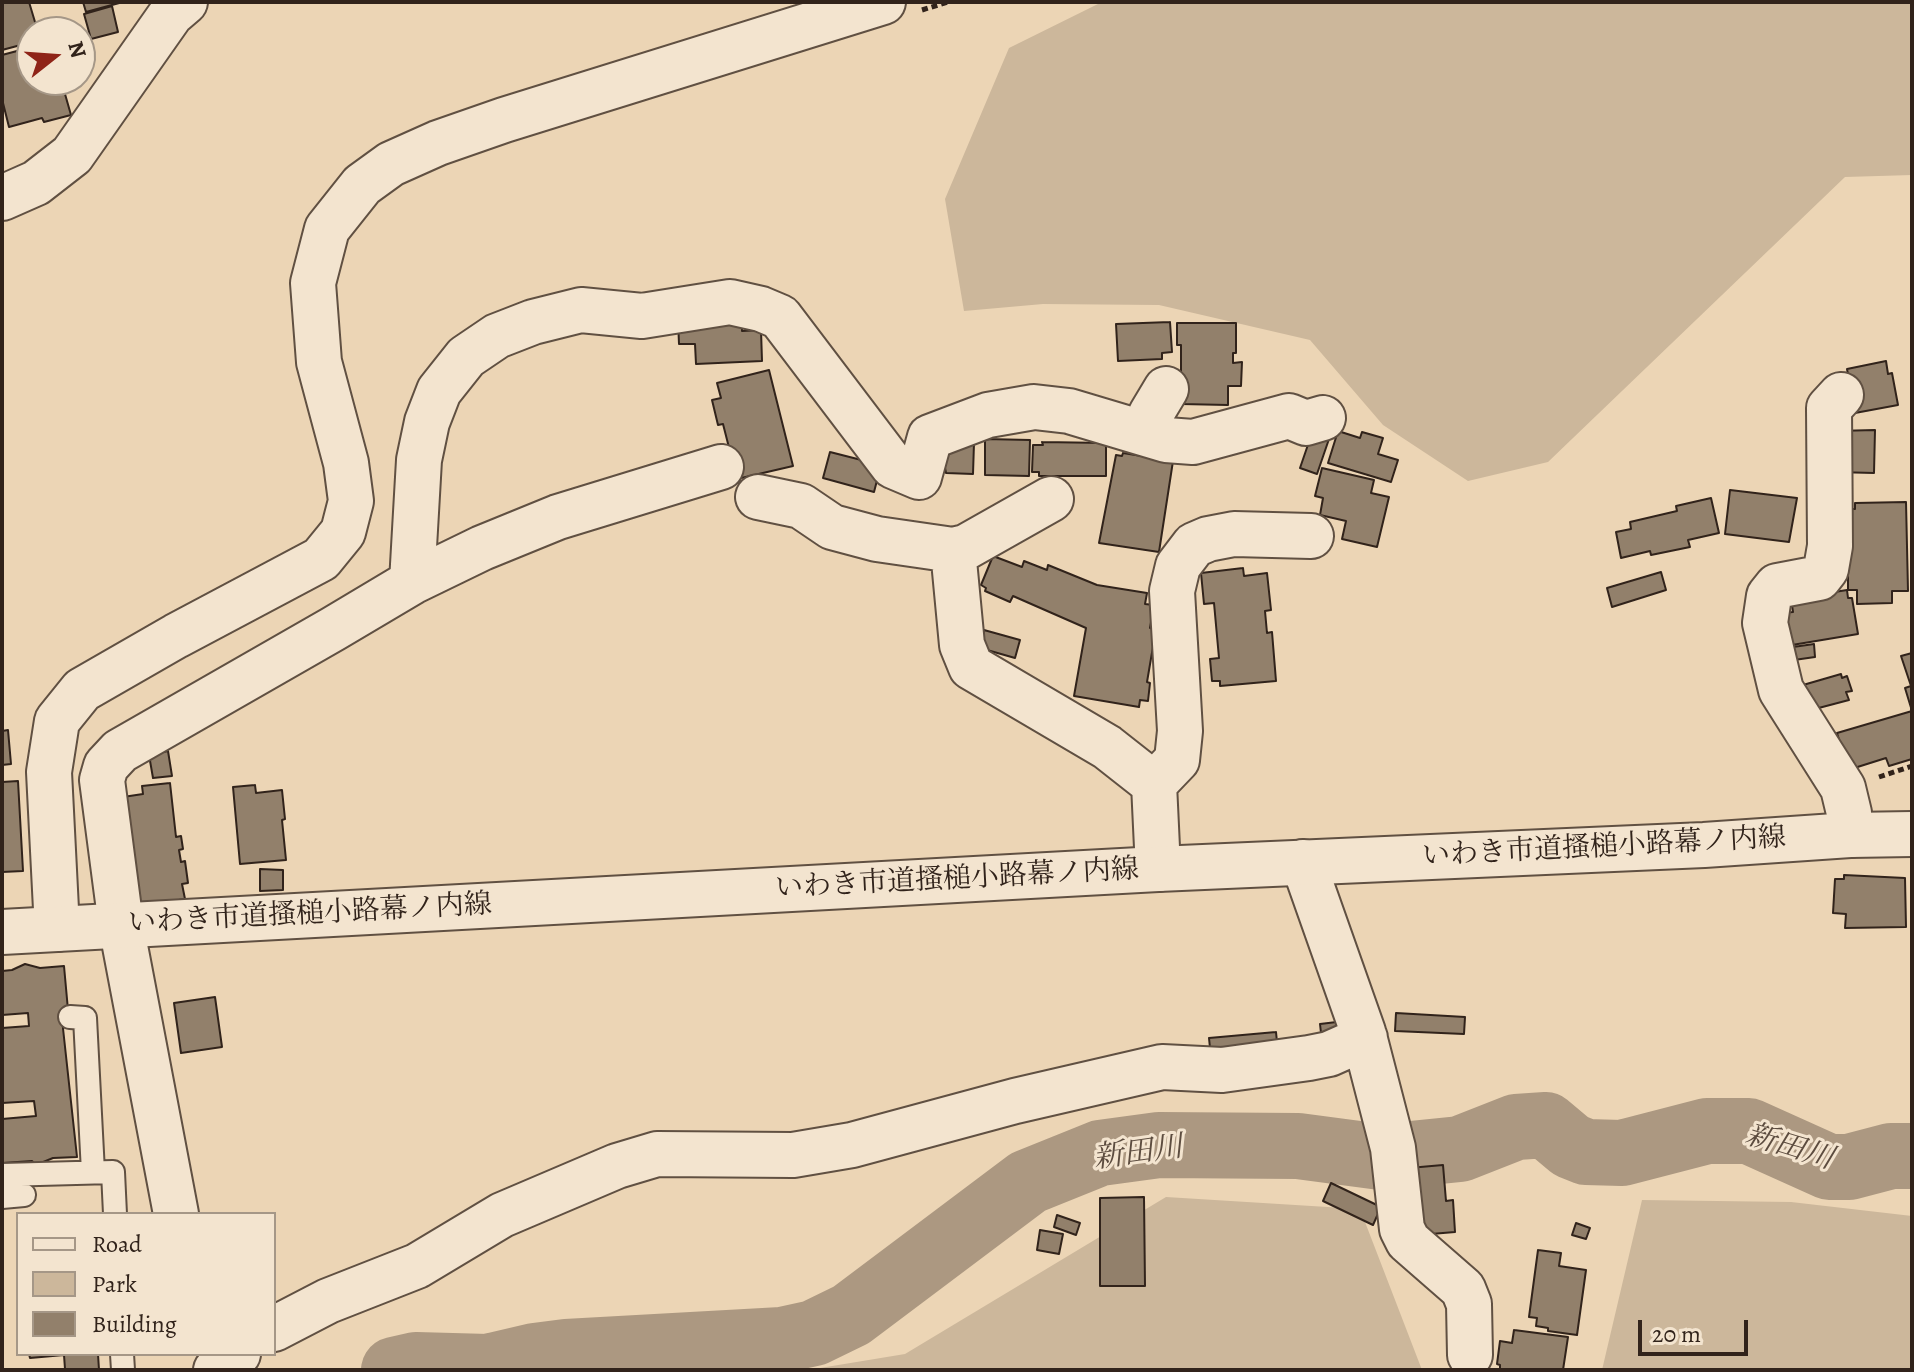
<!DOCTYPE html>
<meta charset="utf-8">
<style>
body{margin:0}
#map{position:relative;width:1914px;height:1372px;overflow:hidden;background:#ecd5b5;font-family:Alegreya,serif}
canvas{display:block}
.frame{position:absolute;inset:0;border:4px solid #31231b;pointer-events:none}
.legend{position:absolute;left:16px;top:1212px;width:260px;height:144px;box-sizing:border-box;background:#f3e4cf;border:2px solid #a59787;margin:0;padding:10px 14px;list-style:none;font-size:24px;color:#31231b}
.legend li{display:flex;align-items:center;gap:16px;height:40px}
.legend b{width:40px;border:2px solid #a59787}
.north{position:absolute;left:16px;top:16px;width:80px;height:80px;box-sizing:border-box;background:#f3e4cf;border:2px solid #a59787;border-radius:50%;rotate:73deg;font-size:22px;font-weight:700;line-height:32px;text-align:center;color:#31231b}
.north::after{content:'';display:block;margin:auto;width:28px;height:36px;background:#8f2418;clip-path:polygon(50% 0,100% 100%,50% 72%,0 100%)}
.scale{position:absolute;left:1638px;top:1320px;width:110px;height:36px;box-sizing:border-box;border:4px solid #31231b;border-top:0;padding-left:10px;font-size:24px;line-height:28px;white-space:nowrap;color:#31231b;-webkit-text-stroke:6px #f3e4cf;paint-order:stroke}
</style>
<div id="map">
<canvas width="1914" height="1372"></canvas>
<div class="frame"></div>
<ul class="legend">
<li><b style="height:10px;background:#f3e4cf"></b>Road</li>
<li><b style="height:22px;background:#ccb79b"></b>Park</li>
<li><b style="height:22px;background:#92806b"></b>Building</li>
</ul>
<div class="north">N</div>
<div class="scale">20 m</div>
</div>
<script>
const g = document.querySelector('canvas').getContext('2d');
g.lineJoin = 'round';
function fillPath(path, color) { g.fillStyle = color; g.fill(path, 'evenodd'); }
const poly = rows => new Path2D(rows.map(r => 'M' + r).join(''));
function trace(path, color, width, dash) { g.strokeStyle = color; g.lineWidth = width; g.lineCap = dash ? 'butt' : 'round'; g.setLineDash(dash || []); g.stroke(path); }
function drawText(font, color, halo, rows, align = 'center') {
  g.font = font + ' Alegreya,"Noto Serif JP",serif'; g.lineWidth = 6; g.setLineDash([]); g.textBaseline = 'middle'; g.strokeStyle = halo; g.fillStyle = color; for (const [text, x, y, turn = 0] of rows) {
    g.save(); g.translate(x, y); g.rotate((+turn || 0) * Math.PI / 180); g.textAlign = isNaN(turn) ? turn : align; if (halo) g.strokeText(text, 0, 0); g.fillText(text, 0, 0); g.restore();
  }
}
const green = poly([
 [1102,2,1912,2,1912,175,1845,177,1548,462,1468,481,1383,425,1310,340,1159,305,1043,304,964,311,945,199,1009,48],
 [1166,1197,1360,1209,1422,1370,808,1370,905,1354],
 [1642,1200,1791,1202,1912,1216,1912,1370,1602,1370]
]);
const river = poly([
 [394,1370,416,1365,488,1367,535,1356,566,1352,782,1340,814,1333,851,1315,1028,1182,1100,1153,1159,1145,1298,1146,1381,1157,1460,1149,1516,1127,1546,1125,1571,1146,1586,1152,1622,1153,1707,1131,1749,1131,1829,1167,1849,1167,1891,1156,1912,1156]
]);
const building = poly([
 [2,2,29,2,38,32,32,32,32,42,2,50,2,2],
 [83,2,123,2,86,12,83,2],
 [112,6,118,32,91,39,84,14,112,6],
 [32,47,32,80,61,80,71,115,44,122,42,118,9,127,2,99,2,55,32,47],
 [742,317,742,331,761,330,762,361,696,364,695,344,679,344,678,320,742,317],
 [1170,322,1172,352,1162,353,1162,359,1118,361,1116,324,1170,322],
 [1177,323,1236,323,1236,353,1233,353,1233,363,1242,362,1241,386,1228,386,1228,405,1181,404,1181,345,1177,345,1177,323],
 [1886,361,1888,374,1892,373,1898,405,1855,413,1847,369,1886,361],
 [769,370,793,466,737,479,723,424,718,425,712,400,721,398,717,383,769,370],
 [1875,430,1874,473,1835,472,1836,431,1875,430],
 [1338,431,1360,438,1362,432,1383,438,1378,454,1398,460,1391,482,1328,463,1338,431],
 [1312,433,1329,439,1317,474,1300,468,1312,433],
 [985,439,1030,440,1029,476,985,475,985,439],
 [935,442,974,443,973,474,946,473,945,468,934,468,935,442],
 [1042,442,1106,443,1106,476,1039,476,1039,472,1032,472,1033,445,1043,445,1042,442],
 [830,452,881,465,874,492,823,478,830,452],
 [1123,453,1173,461,1159,552,1099,543,1116,455,1122,456,1123,453],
 [1322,468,1374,480,1371,493,1389,497,1377,547,1342,539,1346,521,1320,515,1323,498,1315,496,1322,468],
 [1730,490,1797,498,1789,542,1725,534,1730,490],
 [1711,498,1719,533,1688,540,1690,547,1651,555,1650,551,1621,558,1616,532,1631,529,1630,522,1677,511,1676,506,1711,498],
 [1906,502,1908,591,1892,591,1892,603,1857,604,1857,590,1848,590,1848,577,1838,577,1841,509,1855,509,1855,503,1906,502],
 [993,556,1022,567,1024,561,1047,570,1048,565,1097,585,1147,593,1145,604,1154,605,1150,628,1156,629,1147,682,1150,683,1148,701,1140,700,1139,707,1074,696,1086,628,1013,596,1010,602,985,591,986,588,981,585,993,556],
 [1243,568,1244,576,1267,573,1271,610,1265,611,1267,633,1272,632,1276,681,1220,686,1220,681,1212,681,1210,659,1219,658,1214,603,1204,604,1201,573,1243,568],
 [1661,572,1666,590,1612,607,1607,588,1661,572],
 [1847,590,1848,598,1852,598,1858,634,1786,646,1781,613,1793,612,1791,599,1847,590],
 [984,630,1020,640,1015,658,980,648,984,630],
 [1814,644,1815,657,1794,660,1793,647,1814,644],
 [1912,653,1912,759,1889,766,1886,758,1848,770,1837,733,1912,711,1905,688,1911,686,1901,656,1912,653],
 [1841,674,1842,678,1847,676,1852,691,1846,692,1849,700,1811,710,1803,685,1841,674],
 [8,730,11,764,2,765,2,731,8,730],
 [168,751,172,776,153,778,149,755,168,751],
 [18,781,23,871,2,872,2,782,18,781],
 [170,783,176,837,181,836,183,849,179,850,181,862,185,861,188,883,182,884,185,899,133,907,123,797,143,794,142,786,170,783],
 [255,785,256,793,282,790,285,819,282,820,286,860,240,864,233,787,255,785],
 [260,869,283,870,283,890,260,891,260,869],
 [1844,875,1905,878,1906,927,1845,928,1846,914,1833,913,1835,879,1844,879,1844,875],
 [25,964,40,968,64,966,68,1010,61,1010,77,1157,53,1158,36,1165,32,1161,3,1163,2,1147,2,1119,36,1116,34,1101,2,1103,2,1028,29,1026,28,1013,2,1015,2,971,12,970,25,964],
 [215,997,222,1047,181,1053,174,1003,215,997],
 [1396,1013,1465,1017,1464,1034,1395,1031,1396,1013],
 [1345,1021,1322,1042,1320,1024,1345,1021],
 [1276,1032,1278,1052,1211,1058,1209,1038,1276,1032],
 [1443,1165,1446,1201,1453,1200,1455,1232,1419,1235,1409,1168,1443,1165],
 [1331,1183,1381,1207,1373,1225,1323,1201,1331,1183],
 [1144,1197,1145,1286,1100,1286,1100,1198,1144,1197],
 [1057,1215,1080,1223,1076,1235,1054,1227,1057,1215],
 [1576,1223,1590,1228,1586,1239,1572,1235,1576,1223],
 [1040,1230,1063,1234,1059,1254,1037,1250,1040,1230],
 [1538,1250,1561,1253,1559,1266,1586,1270,1577,1335,1548,1331,1548,1328,1536,1326,1537,1318,1529,1317,1538,1250],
 [1514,1330,1568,1337,1563,1370,1500,1370,1500,1365,1497,1364,1500,1341,1512,1343,1514,1330],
 [29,1354,98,1354,99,1370,50,1370,65,1369,64,1355,30,1358,29,1354]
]);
const path = poly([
 [922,10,948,2],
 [1879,777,1912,766]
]);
const service = poly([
 [70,1017,85,1018,93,1172],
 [2,1175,113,1172,115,1214],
 [2,1197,24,1195],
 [122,1354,123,1370]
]);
const minor = poly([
 [2,198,36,183,72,155,171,14,185,2],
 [1841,395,1829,408,1830,546,1826,569,1819,578,1777,586,1769,596,1765,623,1781,690,1843,788,1849,813,1850,835],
 [1146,434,1151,414,1166,389],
 [758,497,801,506,832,527,877,539,953,550,966,547,1051,499],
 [953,550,962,645,971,667,1107,747,1154,784],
 [412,582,419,460,427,422,439,391,466,357,497,336,533,322,581,310,642,316,730,302,761,309,780,317,893,466,919,477,930,437,988,415,1034,407,1069,411,1166,440,1193,442,1289,416,1306,423,1323,418],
 [1303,862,1363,1032,1393,1148,1402,1229,1408,1241,1463,1289,1469,1304,1470,1355],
 [1158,869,1154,784,1177,760,1180,731,1172,591,1178,566,1194,545,1208,539,1234,534,1311,536],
 [57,929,49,772,57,721,82,690,176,636,321,559,343,532,351,501,346,463,319,362,313,283,327,229,362,185,391,164,438,143,504,120,883,2],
 [176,1214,121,925,102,780,106,766,120,751,333,629,412,582,482,548,558,517,721,467],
 [274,1329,328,1301,417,1266,502,1215,617,1166,657,1154,793,1155,852,1145,1015,1101,1162,1067,1222,1070,1309,1058,1329,1054,1365,1038],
 [216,1370,238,1354]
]);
const tertiary = poly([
 [2,932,1158,869,1704,845,1850,835,1912,834]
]);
const streetNames = [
 ["いわき市道搔槌小路幕ノ内線",1604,848,-3],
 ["いわき市道搔槌小路幕ノ内線",957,880,-3],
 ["いわき市道搔槌小路幕ノ内線",310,915,-3]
];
const waterNames = [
 ["新田川",1789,1148,17],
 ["新田川",1138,1154,-8]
];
fillPath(green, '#ccb79b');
trace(river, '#ac9881', 66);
fillPath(building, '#92806b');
trace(building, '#31231b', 2);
trace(service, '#605042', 26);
trace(minor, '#605042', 48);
trace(tertiary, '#605042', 48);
trace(path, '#31231b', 5, [6, 4]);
trace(service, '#f3e4cf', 22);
trace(minor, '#f3e4cf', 44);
trace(tertiary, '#f3e4cf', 44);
drawText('28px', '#31231b', '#f3e4cf', streetNames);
drawText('italic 30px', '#5c4c3f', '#f3e4cf', waterNames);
</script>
